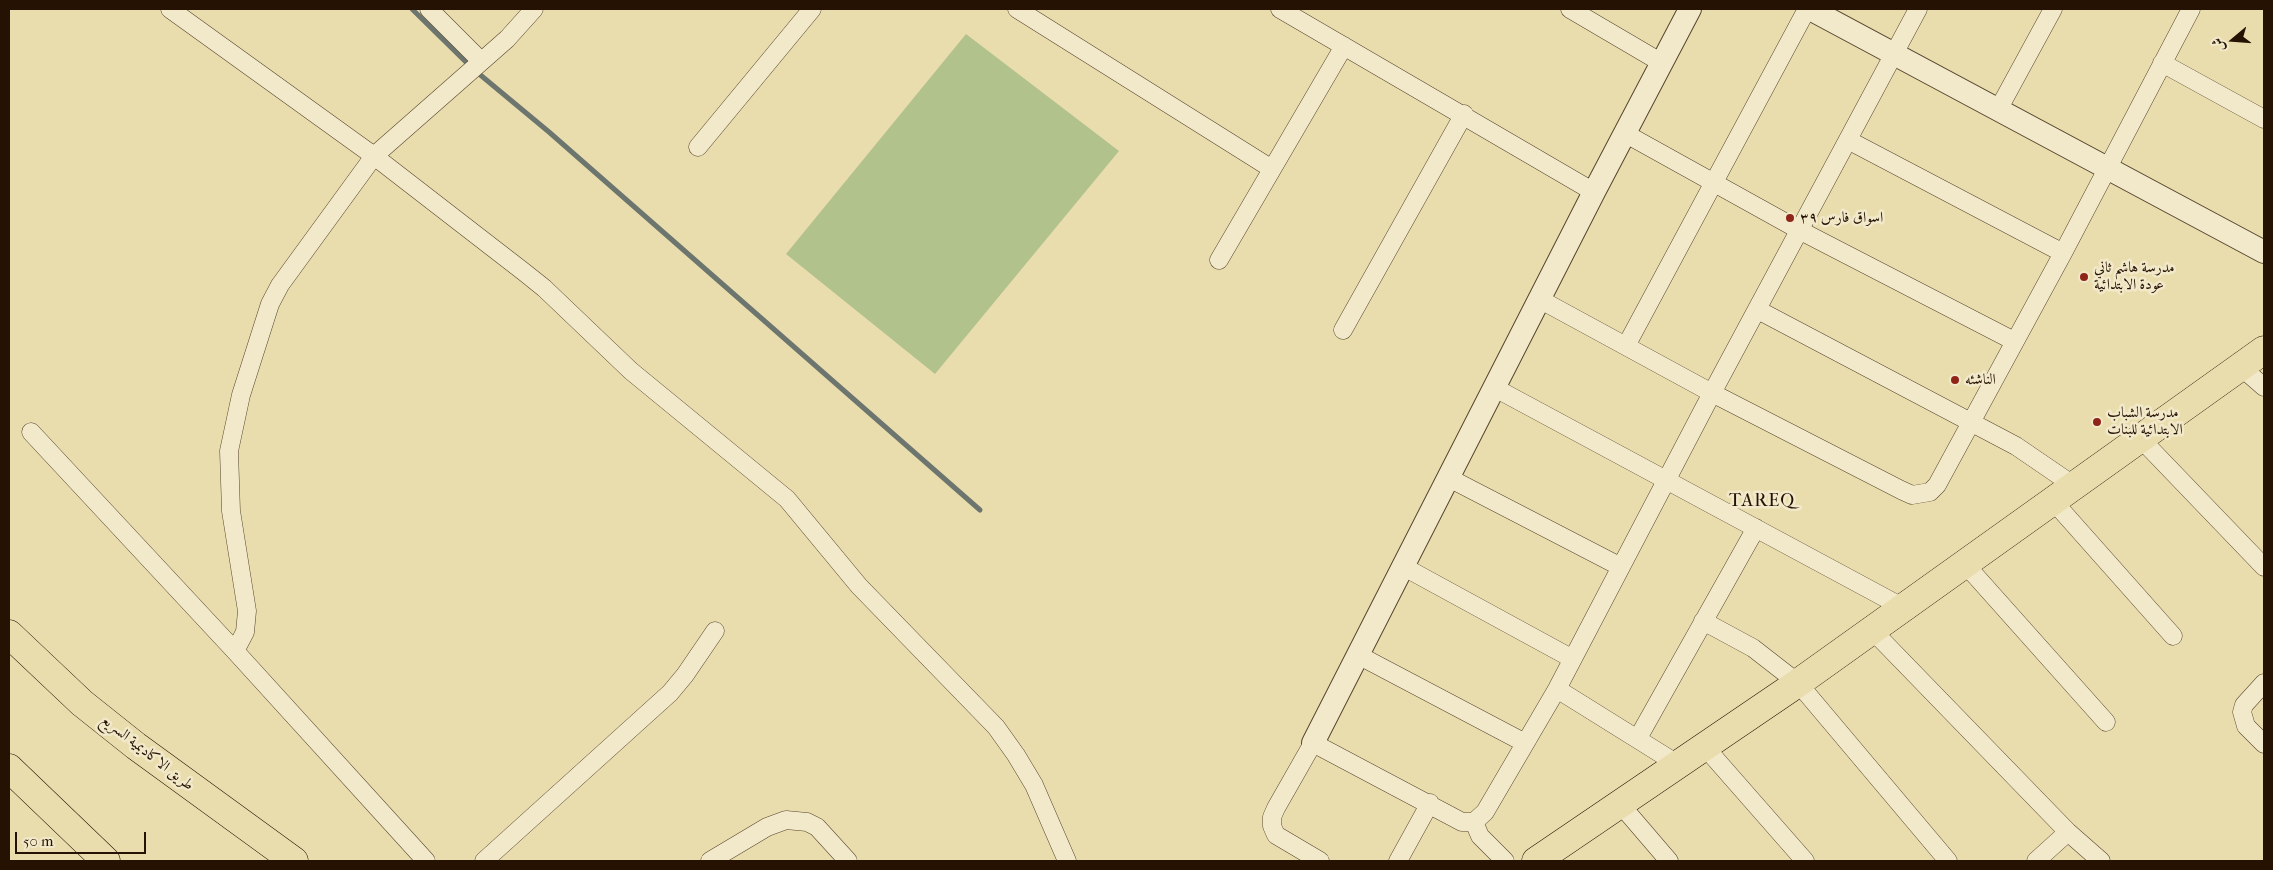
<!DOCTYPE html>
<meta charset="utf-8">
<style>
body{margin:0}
#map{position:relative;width:2273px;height:870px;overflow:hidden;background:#eaddad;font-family:"IM FELL French Canon",Amiri,serif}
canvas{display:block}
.frame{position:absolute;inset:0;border:10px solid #251203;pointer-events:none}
.north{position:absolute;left:2208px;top:15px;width:50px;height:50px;-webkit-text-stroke:4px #f1e9ca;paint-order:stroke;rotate:252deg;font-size:14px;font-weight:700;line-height:20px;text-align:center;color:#251203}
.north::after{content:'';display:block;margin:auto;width:18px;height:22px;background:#251203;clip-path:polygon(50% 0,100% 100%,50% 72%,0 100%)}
.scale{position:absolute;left:15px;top:832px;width:131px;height:22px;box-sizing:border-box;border:2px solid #251203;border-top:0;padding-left:6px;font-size:15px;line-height:18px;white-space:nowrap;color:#251203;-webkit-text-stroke:4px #f1e9ca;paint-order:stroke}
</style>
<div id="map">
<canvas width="2273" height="870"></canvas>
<div class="frame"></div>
<div class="north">ش</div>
<div class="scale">50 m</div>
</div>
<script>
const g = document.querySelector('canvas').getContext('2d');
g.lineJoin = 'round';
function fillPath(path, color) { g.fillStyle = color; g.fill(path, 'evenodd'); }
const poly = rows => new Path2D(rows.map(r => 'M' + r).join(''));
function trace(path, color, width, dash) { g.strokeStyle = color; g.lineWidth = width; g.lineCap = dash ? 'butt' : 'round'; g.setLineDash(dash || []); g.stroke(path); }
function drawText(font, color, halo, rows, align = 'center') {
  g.font = font + ' "IM FELL French Canon",Amiri,serif'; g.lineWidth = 5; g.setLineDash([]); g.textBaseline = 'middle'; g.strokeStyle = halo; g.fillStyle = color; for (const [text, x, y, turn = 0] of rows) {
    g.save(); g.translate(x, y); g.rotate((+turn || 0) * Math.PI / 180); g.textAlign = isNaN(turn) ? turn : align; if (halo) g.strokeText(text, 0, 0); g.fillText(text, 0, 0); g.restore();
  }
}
const green = poly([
 [966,34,1119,151,935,374,786,254]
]);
const stream = poly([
 [412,9,472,68,549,132,980,510]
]);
const minor = poly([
 [170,9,374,156,524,272,544,288,631,371,787,499,859,586,996,727,1016,755,1034,785,1067,861],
 [429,9,481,61],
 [1017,9,1272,169],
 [1280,9,1594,192],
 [1570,9,1662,63],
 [2162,63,2264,119],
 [1998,110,2053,9],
 [1626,134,1799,230,2014,341],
 [1848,140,2063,253],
 [698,147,812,9],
 [1219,260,1344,46],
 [1541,300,1712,393,1901,490,1912,495,1930,492,1937,485,2063,253,2191,9],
 [1758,310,2016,446,2076,487],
 [1343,330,1464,114],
 [1626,346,1807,9],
 [2241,367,2264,387],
 [1495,388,1904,608],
 [31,432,235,651,426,861],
 [2141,439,2264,567],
 [1449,478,1621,567],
 [2054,502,2173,636],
 [1965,564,2106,722],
 [1404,567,1571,658],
 [1703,621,1753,648,1798,683,1948,861],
 [1872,630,2068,832,2101,861],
 [235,651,245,632,247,611,231,511,229,451,241,395,270,304,280,285,374,156,507,39,534,9],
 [1358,655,1525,743],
 [2264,683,2244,705,2242,712,2246,726,2264,744],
 [1557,689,1679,765],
 [1638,738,1756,528],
 [1705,747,1805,861],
 [1621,805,1669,861],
 [1474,822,1480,836,1505,861],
 [484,861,670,693,685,675,715,631],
 [710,861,767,827,786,820,807,822,817,827,848,861],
 [1320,861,1276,835,1272,826,1272,817,1276,808,1313,743,1462,822,1474,822,1485,812,1557,689,1712,393,1918,9],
 [1398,861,1430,803],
 [2036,861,2068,832]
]);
const tertiary = poly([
 [1810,9,2264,252],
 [1313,743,1594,192,1690,9]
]);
const primary = poly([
 [1536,861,1798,683,2264,350]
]);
const trunk = poly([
 [9,634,82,703,136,746,294,861],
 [9,768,106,861]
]);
const markers = [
 [1790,218,5,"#8f2418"],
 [2084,277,5,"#8f2418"],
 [1955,380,5,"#8f2418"],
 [2097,422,5,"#8f2418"]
];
const poiNames = [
 ["اسواق فارس ٣٩",1800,218],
 ["مدرسة هاشم ثاني",2094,268],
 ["عودة الابتدائية",2094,285],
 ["الناشئه",1965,380],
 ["مدرسة الشباب",2107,413],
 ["الابتدائية للبنات",2107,430]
];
const streetNames = [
 ["طريق الاكاديمية السريع",147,753,38]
];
const quarterNames = [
 ["TAREQ",1762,502]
];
fillPath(green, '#b2c28d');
trace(stream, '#6d766e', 5);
trace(minor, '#56452e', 19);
trace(tertiary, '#56452e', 24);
trace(primary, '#251203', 29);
trace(trunk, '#251203', 29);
trace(minor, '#f1e9ca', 18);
trace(tertiary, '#f1e9ca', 22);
trace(primary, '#eaddad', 28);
trace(trunk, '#eaddad', 28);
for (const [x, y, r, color] of markers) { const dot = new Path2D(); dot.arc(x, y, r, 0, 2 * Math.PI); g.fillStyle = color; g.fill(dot); trace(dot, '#f1e9ca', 2); }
drawText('15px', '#251203', '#f1e9ca', poiNames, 'left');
drawText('15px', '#251203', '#f1e9ca', streetNames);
g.letterSpacing = '1px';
drawText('18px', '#251203', '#f1e9ca', quarterNames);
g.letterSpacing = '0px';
</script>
